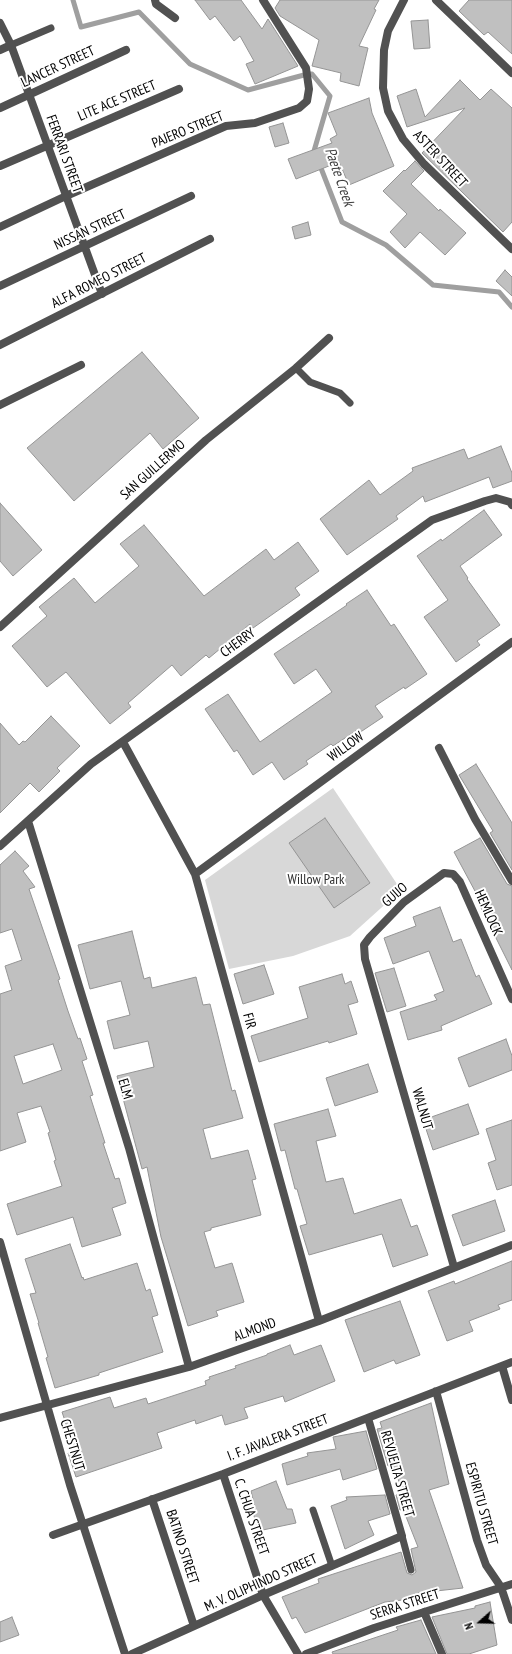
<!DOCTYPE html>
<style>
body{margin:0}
#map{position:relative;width:512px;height:1654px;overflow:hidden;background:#fff;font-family:"PT Sans Narrow",sans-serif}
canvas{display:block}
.north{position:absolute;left:460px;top:1602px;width:40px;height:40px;-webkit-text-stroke:3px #fff;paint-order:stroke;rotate:250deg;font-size:11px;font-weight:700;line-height:16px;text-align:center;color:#000}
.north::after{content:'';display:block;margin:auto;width:14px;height:18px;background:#000;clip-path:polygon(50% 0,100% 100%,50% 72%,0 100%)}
</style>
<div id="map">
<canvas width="512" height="1654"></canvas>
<div class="north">N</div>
</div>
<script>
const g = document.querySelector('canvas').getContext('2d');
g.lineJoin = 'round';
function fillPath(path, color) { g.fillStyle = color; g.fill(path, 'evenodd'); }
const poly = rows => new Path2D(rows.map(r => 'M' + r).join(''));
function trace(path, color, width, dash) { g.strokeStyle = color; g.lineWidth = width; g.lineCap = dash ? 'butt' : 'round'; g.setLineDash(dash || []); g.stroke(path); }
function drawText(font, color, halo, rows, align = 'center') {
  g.font = font + ' "PT Sans Narrow",sans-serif'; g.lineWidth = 4; g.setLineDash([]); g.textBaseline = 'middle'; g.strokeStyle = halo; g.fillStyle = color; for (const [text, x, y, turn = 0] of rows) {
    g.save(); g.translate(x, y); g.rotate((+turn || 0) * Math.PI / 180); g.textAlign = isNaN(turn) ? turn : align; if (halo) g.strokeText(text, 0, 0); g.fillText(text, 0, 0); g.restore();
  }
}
const green = poly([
 [333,788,401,890,350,936,293,956,229,969,205,880]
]);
const stream = poly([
 [73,0,81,27,139,12,190,64,248,90,304,75],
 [309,74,312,74,330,96,314,151,315,154],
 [319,163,342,222,386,245,433,285,499,292,512,307]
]);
const building = poly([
 [195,0,241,0,262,29,268,19,298,66,255,84,246,64,254,61,240,36,234,41,215,16,210,20,195,0],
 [280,0,379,0,374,9,376,10,359,46,368,48,359,86,340,81,341,73,312,66,319,40,280,16,275,8,280,0],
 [469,0,512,0,512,54,488,32,484,35,459,11,469,0],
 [428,20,430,48,414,49,411,21,428,20],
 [460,80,480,100,491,89,512,108,512,222,503,232,422,153,465,108,407,127,397,96,416,89,425,117,460,80],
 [369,98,372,113,394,166,349,185,339,162,296,179,288,159,332,143,330,139,337,135,328,113,369,98],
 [283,123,289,143,275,147,269,127,283,123],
 [415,161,424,171,411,184,439,211,440,209,466,233,445,255,420,232,405,248,390,232,407,214,383,191,404,170,405,171,415,161],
 [308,222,311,235,295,239,292,227,308,222],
 [505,270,512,277,512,296,496,281,505,270],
 [142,352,199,418,163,449,150,433,74,501,27,448,142,352],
 [501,446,512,473,512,481,493,488,489,477,425,502,423,496,396,516,398,519,347,555,320,519,369,480,380,495,413,471,412,468,464,449,468,459,501,446],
 [0,503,42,550,13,576,0,561,0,503],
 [484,510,502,535,460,566,468,578,467,579,500,625,477,641,480,645,456,662,424,617,448,600,417,556,441,539,442,541,484,510],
 [144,525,204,596,266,549,274,560,298,542,319,571,295,588,300,595,253,628,250,624,209,658,206,655,181,676,172,665,128,703,131,707,110,724,66,672,47,687,12,646,47,616,39,607,74,578,95,603,139,566,120,544,144,525],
 [367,590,391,626,394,624,427,674,405,689,404,687,375,706,383,717,359,733,357,730,333,746,331,744,306,761,308,764,284,780,272,762,253,775,237,750,234,752,205,709,228,694,260,742,332,692,316,669,294,684,274,654,347,605,346,604,367,590],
 [51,716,80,746,57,768,60,771,39,792,30,783,0,813,0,723,19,745,23,741,25,742,51,716],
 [476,764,512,823,512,870,490,833,493,831,459,775,476,764],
 [325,818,370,883,334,908,289,843,325,818],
 [480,838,507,884,512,886,512,970,481,908,483,906,454,852,480,838],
 [15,851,29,866,23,871,35,887,29,889,60,979,58,980,68,1011,78,1039,80,1038,87,1059,82,1061,93,1095,90,1096,105,1143,103,1143,115,1179,119,1178,126,1203,112,1208,121,1235,82,1247,73,1217,17,1235,7,1204,62,1186,54,1161,56,1160,48,1133,50,1132,41,1106,17,1113,26,1142,0,1151,0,994,12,990,5,966,22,960,12,929,0,933,0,865,15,851],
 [53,1044,62,1070,23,1084,14,1056,53,1044],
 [440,907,453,942,461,939,476,977,479,975,492,1004,441,1026,442,1030,408,1040,400,1012,437,1000,434,995,444,991,429,951,393,964,384,938,416,926,413,917,440,907],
 [132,931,144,979,150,977,152,988,196,977,203,1005,210,1004,232,1091,235,1090,243,1118,203,1129,211,1159,248,1150,256,1179,252,1180,261,1215,211,1228,211,1230,204,1232,215,1268,232,1263,244,1302,216,1311,218,1316,188,1326,161,1237,147,1167,142,1169,117,1076,154,1067,148,1041,114,1049,107,1021,130,1015,121,981,90,989,78,945,132,931],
 [264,965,274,994,243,1004,234,974,264,965],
 [394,968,406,1006,387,1012,375,973,394,968],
 [342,974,345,984,351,981,358,1002,348,1005,357,1034,329,1043,328,1041,259,1062,251,1036,308,1018,299,987,342,974],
 [506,1039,512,1056,512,1070,469,1087,458,1058,506,1039],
 [368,1064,378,1092,335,1106,326,1078,368,1064],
 [468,1104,479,1134,433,1150,423,1120,468,1104],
 [328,1109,336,1136,316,1141,326,1182,343,1178,354,1214,401,1199,411,1227,417,1225,428,1255,393,1267,382,1234,309,1255,300,1226,307,1224,297,1189,295,1189,285,1150,281,1151,274,1124,328,1109],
 [512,1120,512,1185,497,1190,488,1163,496,1160,486,1129,512,1120],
 [495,1200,505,1231,463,1246,452,1215,495,1200],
 [70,1244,82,1278,83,1277,84,1280,137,1263,146,1291,150,1289,158,1315,152,1317,163,1352,99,1373,99,1375,55,1388,46,1358,48,1357,38,1323,39,1323,30,1294,36,1293,25,1259,70,1244],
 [512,1261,512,1300,498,1305,500,1309,469,1321,473,1331,447,1341,428,1291,454,1281,455,1284,512,1261],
 [400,1301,420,1355,396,1364,394,1360,364,1372,345,1320,400,1301],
 [290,1345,294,1355,321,1345,335,1381,285,1402,283,1396,244,1408,248,1418,225,1425,222,1415,196,1424,195,1420,157,1433,162,1448,76,1477,68,1453,75,1451,62,1412,110,1397,114,1408,146,1398,148,1404,206,1385,205,1381,210,1379,209,1377,236,1368,235,1366,267,1355,267,1354,290,1345],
 [431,1403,449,1484,429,1490,463,1588,418,1593,420,1598,385,1602,305,1633,296,1617,292,1619,282,1597,319,1583,318,1579,401,1552,407,1573,412,1575,416,1572,411,1549,418,1547,403,1509,400,1510,396,1495,403,1494,393,1464,388,1466,377,1429,382,1428,380,1422,431,1403],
 [366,1431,377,1469,343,1480,340,1469,287,1485,282,1464,308,1456,307,1453,336,1449,333,1437,366,1431],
 [276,1481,287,1509,292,1509,296,1523,258,1531,253,1512,256,1512,251,1491,276,1481],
 [385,1495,390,1514,368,1521,374,1535,345,1549,331,1506,347,1500,346,1497,385,1495],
 [490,1602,497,1645,469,1654,447,1654,432,1617,475,1608,475,1606,490,1602],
 [12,1617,19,1635,0,1642,0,1622,12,1617],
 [421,1620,436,1654,333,1654,332,1652,398,1630,396,1627,421,1620]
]);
const lane = poly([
 [11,45,51,28],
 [296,368,310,382,340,393,350,403],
 [313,1510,332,1566],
 [402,1536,411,1570]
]);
const street = poly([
 [155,0,156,4,175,18],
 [404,0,388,31,384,50,383,88,388,111,403,139,424,164,512,249],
 [436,0,512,73],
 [0,23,11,45,102,294],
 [0,50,11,45],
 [0,108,126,50],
 [0,166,179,89],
 [0,227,66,196,226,126,255,123,299,108,307,101,309,89,306,68,263,0],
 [0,286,191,196],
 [0,345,210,239],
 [0,405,81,365],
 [0,627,206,440,296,368,329,338],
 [123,742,195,874,319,1321],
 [439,748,475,819,512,881],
 [28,821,129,1148,189,1367],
 [0,846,91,764,432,520,485,501,496,498,510,502,512,505],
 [195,874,512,642],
 [0,1242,70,1485,125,1654],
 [454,1267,365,959,364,945,370,937,404,902,444,873,453,874,460,882,512,999],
 [502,1366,512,1400],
 [436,1391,477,1540,486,1565,501,1587,512,1620],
 [0,1418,189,1367,319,1321,512,1245],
 [223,1474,263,1595,298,1654],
 [152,1499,194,1626],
 [53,1535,223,1474,512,1362],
 [424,1612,442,1654],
 [132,1654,263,1595,402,1536,368,1418],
 [306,1654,374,1628,512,1584]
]);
const streetNames = [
 ["LANCER STREET",58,67,-25],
 ["LITE ACE STREET",117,101,-23],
 ["PAJERO STREET",188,130,-22],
 ["FERRARI STREET",64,154,70],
 ["ASTER STREET",440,159,47],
 ["NISSAN STREET",90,230,-25],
 ["ALFA ROMEO STREET",99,281,-27],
 ["SAN GUILLERMO",153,470,-42],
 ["CHERRY",238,643,-36],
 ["WILLOW",346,747,-36],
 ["GUIJO",395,895,-41],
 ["HEMLOCK",488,913,66],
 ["FIR",249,1021,74],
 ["ELM",125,1089,73],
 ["WALNUT",422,1109,74],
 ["ALMOND",255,1330,-20],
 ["I. F. JAVALERA STREET",278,1438,-21],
 ["CHESTNUT",72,1445,73],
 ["REVUELTA STREET",397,1474,74],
 ["ESPIRITU STREET",481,1504,74],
 ["C. CHUA STREET",251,1517,71],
 ["BATINO STREET",182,1547,72],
 ["M. V. OLIPHINDO STREET",261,1583,-24],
 ["SERRA STREET",405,1605,-18]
];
const parkNames = [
 ["Willow Park",316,880]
];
const waterNames = [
 ["Paete Creek",339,177,71]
];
fillPath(green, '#d8d8d8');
trace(stream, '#9f9f9f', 5);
fillPath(building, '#c0c0c0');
trace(building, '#959595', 1);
trace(lane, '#515151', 7);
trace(street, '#515151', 8);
drawText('14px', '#000', '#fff', streetNames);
drawText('14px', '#2f2f2f', '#fff', parkNames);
drawText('italic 15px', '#404040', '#fff', waterNames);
</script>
